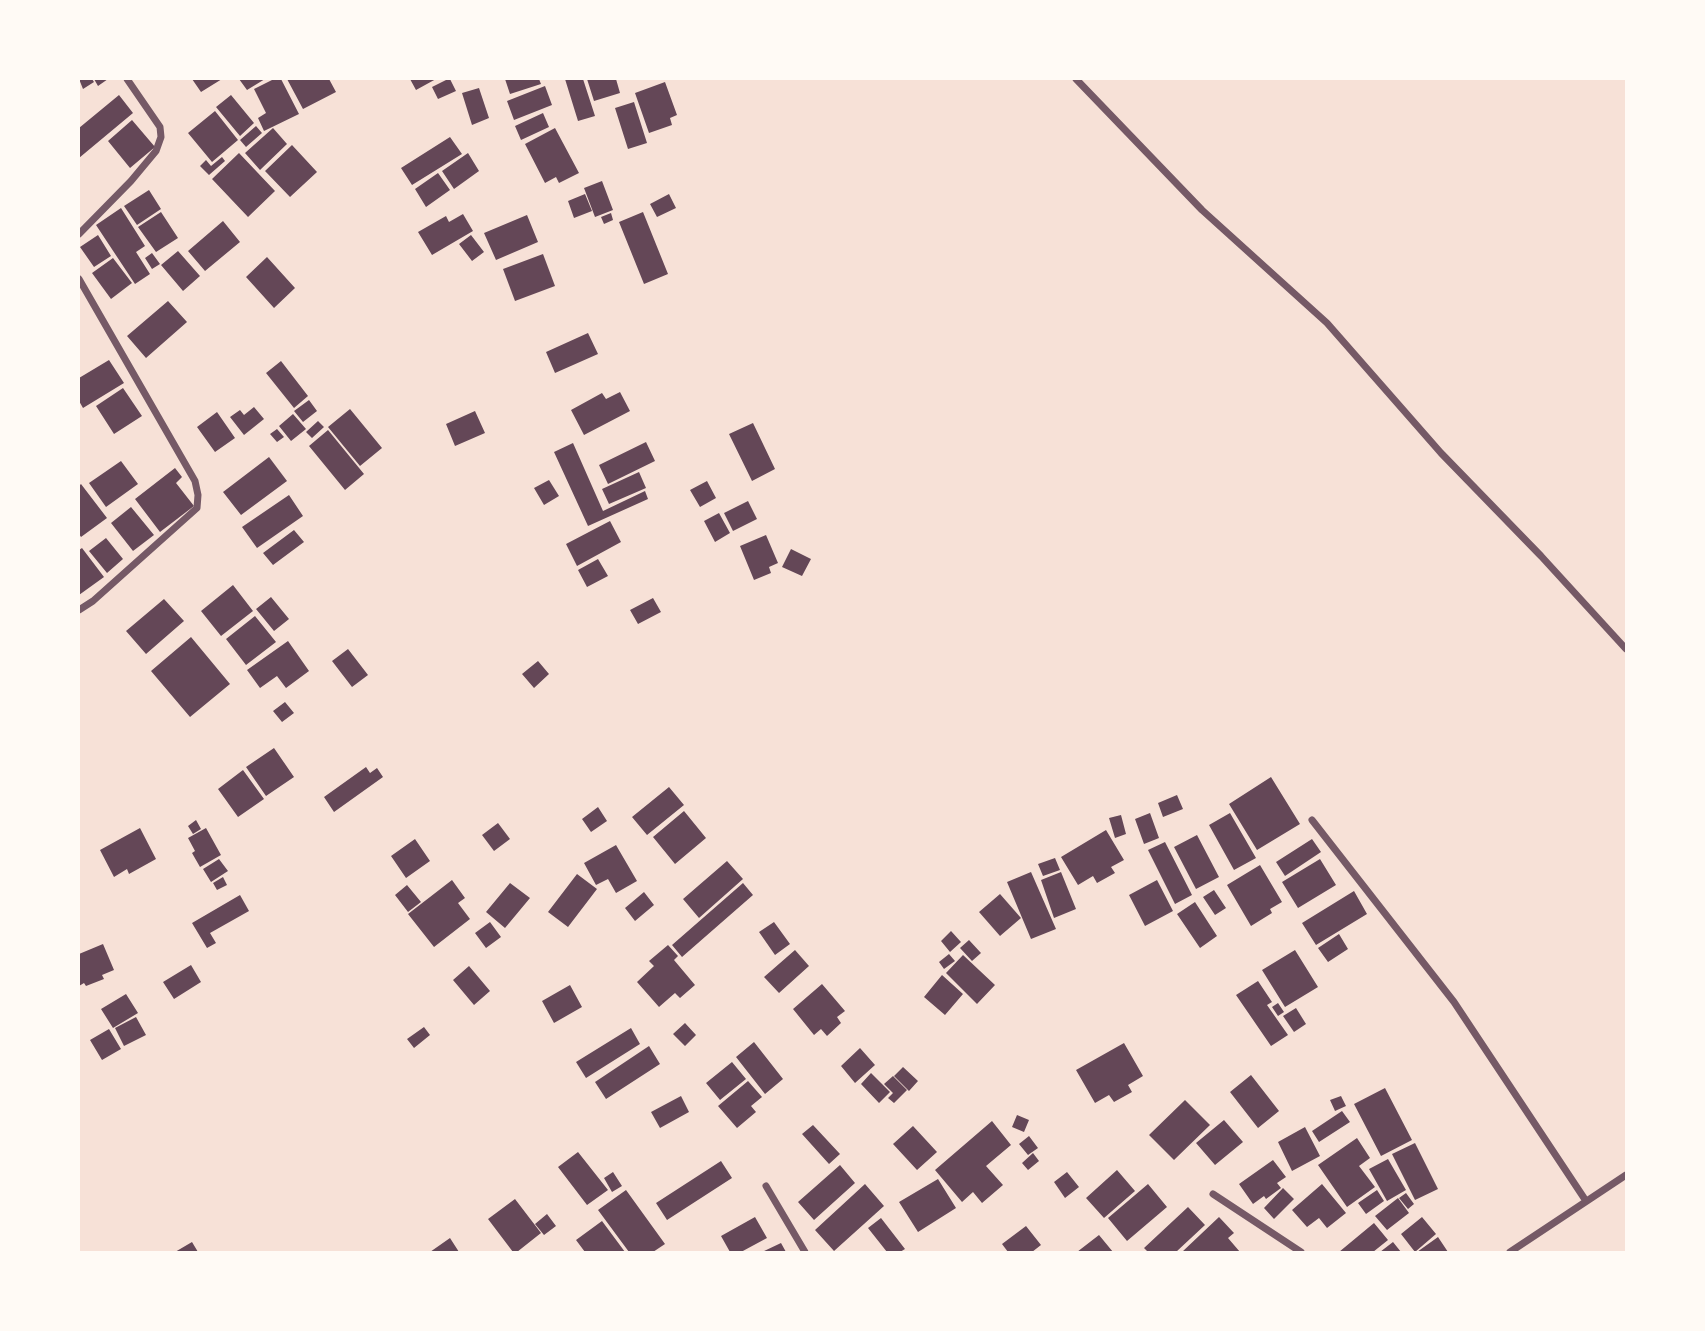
<!DOCTYPE html>
<style>
body{margin:0}
#map{position:relative;width:1705px;height:1331px;overflow:hidden;background:#f7e1d7;font-family:"Sofia Sans Condensed",sans-serif}
canvas{display:block}
.frame{position:absolute;inset:0;border:80px solid #fffaf5;pointer-events:none}
</style>
<div id="map">
<canvas width="1705" height="1331"></canvas>
<div class="frame"></div>
</div>
<script>
const g = document.querySelector('canvas').getContext('2d');
g.lineJoin = 'round';
function fillPath(path, color) { g.fillStyle = color; g.fill(path, 'evenodd'); }
const poly = rows => new Path2D(rows.map(r => 'M' + r).join(''));
function trace(path, color, width, dash) { g.strokeStyle = color; g.lineWidth = width; g.lineCap = dash ? 'butt' : 'round'; g.setLineDash(dash || []); g.stroke(path); }
const building = poly([
 [79,79,92,79,94,82,83,89],
 [94,79,108,79,98,86],
 [192,79,222,79,201,92],
 [239,79,265,79,247,90],
 [274,79,281,79,299,114,264,131,258,118,266,113,254,89],
 [287,79,329,79,336,92,303,109],
 [410,79,436,79,416,90],
 [448,79,450,79,456,91,438,99,432,87],
 [505,79,539,79,541,84,510,94],
 [565,79,583,79,595,116,578,121],
 [587,79,616,79,620,93,594,101],
 [665,82,677,115,670,118,672,125,649,133,635,93],
 [545,86,552,105,514,120,507,101],
 [479,88,489,118,472,125,462,93],
 [119,95,133,113,79,158,79,128],
 [231,95,254,123,240,136,216,107],
 [634,102,647,143,628,149,615,108],
 [215,111,238,140,212,162,188,133],
 [543,113,549,127,521,140,515,126],
 [132,120,155,147,130,168,108,141],
 [256,126,262,133,246,147,240,140],
 [273,128,287,144,260,170,245,153],
 [555,128,579,173,559,183,556,177,545,183,525,144],
 [450,137,462,154,412,185,401,168],
 [292,145,317,172,290,197,265,171],
 [239,153,275,191,248,217,212,179],
 [468,153,479,171,454,189,442,171],
 [222,157,225,161,209,175,200,166,206,160,211,166],
 [438,173,450,190,426,207,415,189],
 [602,181,613,210,595,217,584,188],
 [149,190,161,209,137,225,124,206],
 [585,194,592,211,574,218,568,201],
 [669,194,676,208,657,217,650,204],
 [121,208,145,246,136,252,150,274,135,284,96,225],
 [161,212,178,238,156,252,138,227],
 [643,212,668,274,644,284,619,222],
 [611,213,613,220,604,224,601,217],
 [463,214,473,231,432,255,418,232,446,216,449,222],
 [527,215,538,242,496,260,484,233],
 [223,221,240,242,205,271,188,251],
 [98,235,111,256,94,267,80,247],
 [471,235,484,252,472,261,459,244],
 [178,251,200,276,183,291,161,265],
 [152,253,160,264,152,269,145,258],
 [543,254,555,286,515,301,503,269],
 [267,257,295,288,274,308,246,277],
 [113,258,132,283,111,299,92,273],
 [168,301,187,322,146,358,127,336],
 [588,333,598,354,555,373,546,352],
 [109,360,124,383,83,408,79,401,79,378],
 [281,361,308,396,294,408,266,373],
 [123,388,142,416,114,434,96,406],
 [620,392,630,411,584,435,571,410,602,393,606,399],
 [309,400,317,411,303,422,294,411],
 [254,407,264,419,244,435,230,417,240,410,244,415],
 [350,409,382,448,360,466,328,427],
 [475,411,485,433,455,446,446,424],
 [217,412,235,438,215,452,197,427],
 [293,414,306,429,291,441,279,426],
 [318,421,324,427,312,438,306,432],
 [753,423,775,469,752,481,729,434],
 [277,429,284,437,277,442,270,434],
 [328,430,364,474,345,490,309,446],
 [646,442,655,461,608,484,599,465],
 [573,443,603,511,645,491,648,499,588,526,554,452],
 [269,457,287,481,241,515,223,492],
 [121,461,138,484,106,507,89,483],
 [175,468,182,477,176,483,194,506,160,532,135,499],
 [639,472,646,488,609,504,602,489],
 [549,480,559,496,544,505,534,488],
 [707,481,716,498,700,507,690,490],
 [81,484,107,518,81,537,79,534,79,486],
 [289,495,303,516,257,548,242,527],
 [748,501,757,519,733,531,724,513],
 [131,507,154,535,133,551,111,523],
 [719,513,730,533,715,542,704,521],
 [610,521,621,542,577,566,566,544],
 [294,530,304,542,273,565,263,553],
 [766,535,778,563,769,567,771,573,754,580,740,546],
 [106,538,123,559,107,573,89,551],
 [82,548,104,577,79,595,79,550],
 [791,549,811,559,802,576,782,567],
 [598,559,608,576,587,587,578,570],
 [233,585,253,611,221,636,201,611],
 [271,597,289,619,274,631,256,609],
 [653,598,661,612,638,624,630,610],
 [164,599,184,621,146,654,126,631],
 [255,616,276,642,246,665,226,639],
 [191,637,230,684,190,717,151,671],
 [288,641,309,671,286,688,277,676,260,688,247,670],
 [348,649,368,675,352,687,332,661],
 [538,661,549,674,534,688,522,674],
 [285,702,294,713,282,722,273,711],
 [274,748,294,777,266,796,246,767],
 [366,767,370,773,377,768,383,777,334,812,324,797],
 [243,770,264,799,238,817,218,789],
 [1271,777,1300,824,1257,850,1229,804],
 [669,787,684,805,647,835,632,817],
 [1177,795,1183,809,1163,817,1158,803],
 [598,807,607,821,591,832,582,819],
 [684,811,706,838,675,864,653,837],
 [1150,813,1159,838,1144,844,1135,819],
 [1230,813,1256,858,1234,870,1209,825],
 [1121,815,1126,834,1115,838,1109,818],
 [196,820,201,829,193,834,188,826],
 [498,823,510,839,494,851,482,835],
 [140,828,156,859,129,874,127,869,114,877,100,850],
 [206,828,221,855,200,867,192,853,195,851,188,838],
 [1106,830,1124,860,1111,867,1115,873,1097,883,1093,876,1078,885,1061,857],
 [1197,835,1219,877,1196,889,1174,847],
 [415,839,430,861,406,878,391,856],
 [1312,839,1321,852,1285,876,1276,862],
 [1165,842,1192,895,1175,904,1148,850],
 [616,845,637,881,616,893,608,879,596,885,584,863],
 [1055,858,1060,870,1043,876,1038,864],
 [219,859,228,871,211,882,203,869],
 [1320,859,1336,885,1298,908,1282,882],
 [727,861,743,879,699,918,683,899],
 [1260,865,1282,902,1270,909,1272,913,1251,926,1227,885],
 [1031,872,1056,929,1031,939,1007,882],
 [1061,872,1076,909,1054,918,1041,880],
 [577,874,597,889,568,927,548,912],
 [223,877,227,885,217,890,213,883],
 [452,880,465,898,458,903,470,919,434,947,408,914],
 [1157,880,1173,911,1145,926,1129,895],
 [510,883,530,898,505,928,486,912],
 [743,883,753,895,682,957,672,945],
 [407,885,421,902,408,912,395,895],
 [1214,890,1226,908,1215,915,1203,897],
 [1354,891,1367,914,1316,945,1302,923],
 [644,892,654,905,635,921,625,908],
 [1000,894,1021,918,1000,936,979,912],
 [240,895,249,911,210,933,216,943,207,948,192,923],
 [1195,902,1217,936,1200,948,1177,914],
 [490,922,501,937,486,948,475,933],
 [774,922,790,944,775,955,759,932],
 [951,931,961,942,950,952,941,941],
 [1339,934,1348,949,1328,962,1318,948],
 [969,940,981,953,972,961,960,948],
 [103,944,114,970,102,975,104,979,86,986,84,983,79,986,79,954],
 [668,945,678,956,674,960,695,985,680,998,675,993,659,1007,637,982,654,966,649,961],
 [795,950,809,966,779,993,764,977],
 [1295,950,1318,987,1285,1007,1262,970],
 [949,954,955,961,944,969,939,962],
 [963,955,995,985,977,1004,946,973],
 [191,965,201,982,174,999,163,982],
 [469,966,490,991,474,1005,453,980],
 [942,975,963,994,945,1015,924,997],
 [1258,981,1272,1002,1267,1005,1288,1035,1271,1046,1236,995],
 [822,984,845,1011,837,1017,841,1023,827,1036,821,1029,814,1035,793,1009],
 [570,985,582,1007,554,1023,542,1001],
 [126,994,138,1013,113,1028,101,1009],
 [1278,1003,1284,1012,1278,1016,1272,1007],
 [1296,1008,1306,1024,1294,1032,1283,1016],
 [136,1017,146,1035,124,1046,115,1028],
 [685,1023,696,1035,685,1046,673,1034],
 [424,1027,430,1035,414,1048,407,1039],
 [631,1028,640,1044,586,1078,576,1062],
 [109,1029,121,1049,102,1060,90,1040],
 [754,1042,783,1079,765,1094,736,1057],
 [1124,1043,1143,1076,1128,1085,1132,1092,1114,1102,1109,1095,1095,1103,1076,1070],
 [649,1046,660,1064,606,1099,595,1082],
 [860,1048,875,1065,855,1083,841,1066],
 [732,1062,746,1079,720,1100,706,1083],
 [903,1067,918,1081,909,1091,894,1076],
 [871,1073,890,1092,879,1103,861,1084],
 [1251,1075,1279,1111,1258,1128,1230,1092],
 [893,1076,907,1090,894,1103,888,1098,893,1093,884,1084],
 [748,1081,762,1097,751,1106,756,1112,737,1128,718,1106],
 [1385,1088,1412,1140,1381,1156,1354,1104],
 [681,1096,689,1112,660,1128,651,1112],
 [1341,1096,1346,1106,1335,1111,1330,1100],
 [1185,1100,1210,1125,1174,1160,1149,1135],
 [1342,1111,1350,1122,1319,1142,1312,1131],
 [1017,1115,1029,1120,1024,1132,1012,1127],
 [1224,1120,1243,1142,1215,1165,1196,1143],
 [992,1121,1011,1145,986,1166,1003,1185,982,1203,973,1192,962,1202,935,1170],
 [813,1125,840,1154,829,1164,802,1134],
 [913,1126,937,1152,917,1170,893,1144],
 [1305,1127,1320,1156,1292,1171,1278,1142],
 [1029,1136,1038,1148,1028,1155,1019,1144],
 [1357,1138,1370,1158,1359,1166,1375,1187,1347,1207,1318,1165],
 [1415,1143,1438,1189,1415,1200,1392,1154],
 [578,1152,608,1190,587,1205,558,1167],
 [1033,1153,1039,1161,1028,1170,1022,1163],
 [1388,1159,1406,1190,1387,1201,1369,1169],
 [1273,1160,1286,1177,1277,1183,1281,1188,1266,1199,1264,1196,1253,1204,1239,1184],
 [721,1161,732,1178,667,1220,656,1203],
 [840,1165,855,1183,814,1220,798,1202],
 [1117,1170,1135,1191,1104,1218,1086,1198],
 [613,1172,622,1186,612,1192,604,1178],
 [1067,1172,1079,1187,1065,1198,1054,1182],
 [938,1179,956,1208,918,1232,899,1202],
 [865,1184,884,1206,834,1251,815,1230],
 [1148,1184,1167,1207,1127,1241,1108,1218],
 [1322,1184,1346,1213,1327,1228,1319,1218,1307,1227,1292,1210],
 [1283,1188,1294,1199,1274,1219,1264,1208],
 [626,1190,665,1244,653,1252,629,1252,598,1210],
 [1377,1190,1384,1201,1366,1214,1358,1203],
 [1406,1193,1414,1204,1408,1209,1399,1198],
 [1398,1198,1409,1213,1387,1230,1375,1216],
 [515,1199,541,1233,517,1252,513,1252,488,1219],
 [1188,1207,1205,1225,1176,1252,1148,1252,1144,1248],
 [547,1214,556,1226,544,1235,535,1224],
 [755,1217,767,1238,741,1252,730,1252,721,1236],
 [1219,1217,1234,1233,1228,1238,1240,1252,1182,1252],
 [1422,1217,1436,1234,1415,1252,1401,1234],
 [881,1218,905,1249,900,1252,887,1252,868,1228],
 [602,1221,625,1252,585,1252,576,1240],
 [1374,1223,1388,1240,1373,1252,1339,1252],
 [1026,1226,1041,1245,1032,1252,1008,1252,1002,1244],
 [1099,1235,1113,1252,1077,1252],
 [1438,1237,1448,1252,1417,1252],
 [450,1238,459,1252,430,1252],
 [192,1242,198,1252,175,1252],
 [1393,1242,1401,1252,1380,1252],
 [781,1243,786,1252,762,1252]
]);
const minor = poly([
 [1076,79,1202,210,1327,323,1441,453,1541,556,1626,649],
 [79,234,131,181,156,151,161,137,160,127,127,79],
 [79,279,195,481,198,495,197,508,93,601,79,610],
 [1312,820,1454,1002,1586,1201],
 [766,1186,805,1252],
 [1213,1194,1301,1252],
 [1510,1252,1626,1175]
]);
fillPath(building, '#644757');
trace(minor, '#755966', 7);
</script>
